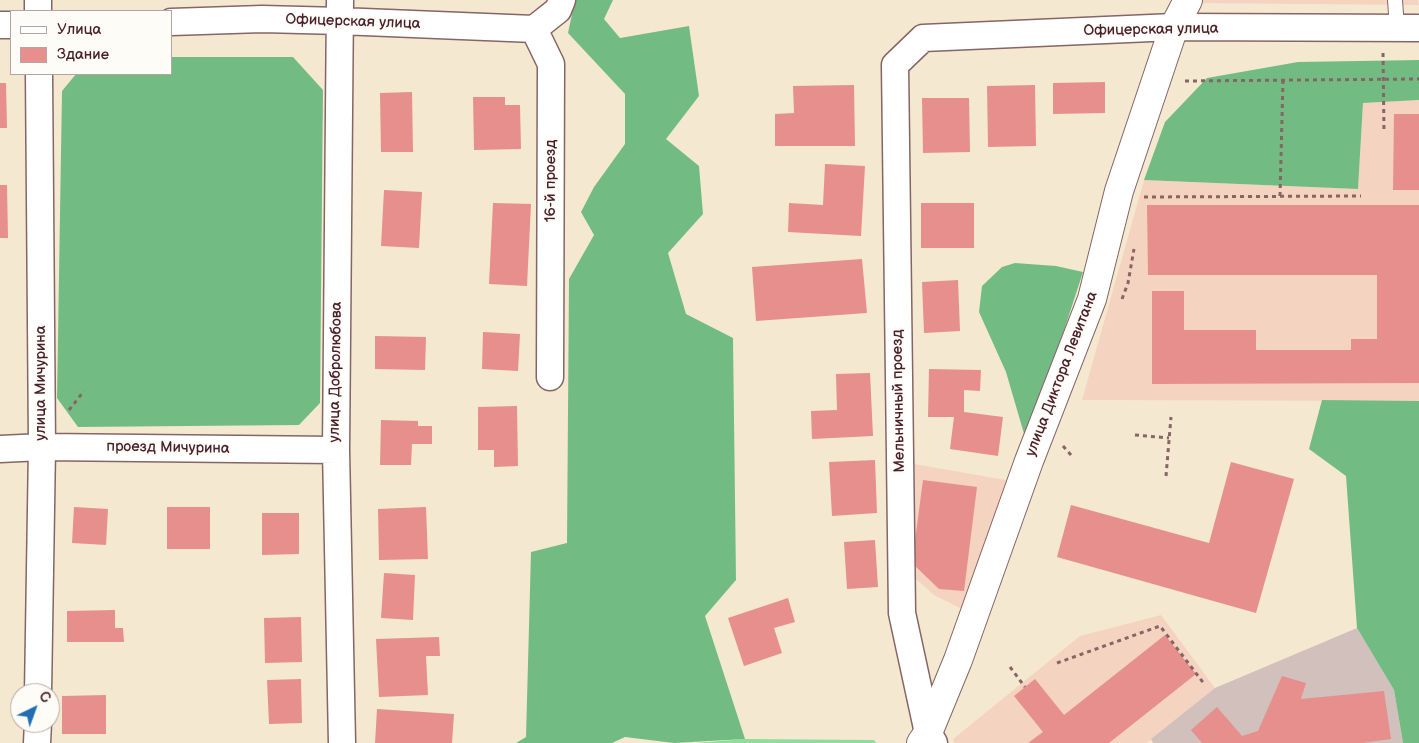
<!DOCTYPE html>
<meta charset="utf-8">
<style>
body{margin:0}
#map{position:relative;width:1419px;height:743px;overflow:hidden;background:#f5e8d1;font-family:"Balsamiq Sans",sans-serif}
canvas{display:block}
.legend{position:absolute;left:10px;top:10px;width:162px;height:65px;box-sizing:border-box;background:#fdfcf7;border:1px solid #b5a4a5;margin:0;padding:6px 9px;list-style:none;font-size:15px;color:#4a1f2b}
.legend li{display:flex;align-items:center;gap:10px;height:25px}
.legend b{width:25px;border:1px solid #b5a4a5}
.north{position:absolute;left:10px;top:683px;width:50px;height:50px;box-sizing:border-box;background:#fdfcf7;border:1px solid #b5a4a5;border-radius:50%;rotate:42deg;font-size:14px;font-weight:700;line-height:20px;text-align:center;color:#4a1f2b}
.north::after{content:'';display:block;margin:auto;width:18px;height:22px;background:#1f6fb2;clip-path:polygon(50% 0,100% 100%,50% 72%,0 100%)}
</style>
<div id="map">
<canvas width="1419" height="743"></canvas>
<ul class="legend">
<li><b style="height:6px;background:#fff"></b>Улица</li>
<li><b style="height:14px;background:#e68f8c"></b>Здание</li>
</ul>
<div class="north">С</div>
</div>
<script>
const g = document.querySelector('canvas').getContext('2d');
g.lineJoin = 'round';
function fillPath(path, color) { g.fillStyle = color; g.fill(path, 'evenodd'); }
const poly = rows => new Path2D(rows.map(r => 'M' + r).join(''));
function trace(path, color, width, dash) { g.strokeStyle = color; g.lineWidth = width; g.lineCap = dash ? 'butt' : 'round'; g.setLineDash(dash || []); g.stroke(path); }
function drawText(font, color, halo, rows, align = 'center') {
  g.font = font + ' "Balsamiq Sans",sans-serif'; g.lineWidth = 4; g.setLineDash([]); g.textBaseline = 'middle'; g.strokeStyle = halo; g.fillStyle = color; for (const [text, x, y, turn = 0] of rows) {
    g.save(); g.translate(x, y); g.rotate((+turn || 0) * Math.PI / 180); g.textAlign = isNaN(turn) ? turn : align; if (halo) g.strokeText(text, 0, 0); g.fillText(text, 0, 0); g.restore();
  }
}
const built = poly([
 [1198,0,1418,0,1419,5,1196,3],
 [1419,100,1419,401,1082,400,1144,180,1358,189,1363,103],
 [914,464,1006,480,964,610,934,595,908,572],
 [1161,615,1215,688,1147,743,954,743,953,739,1080,636]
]);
const industrial = poly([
 [1357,628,1394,690,1403,743,1153,743,1151,739,1215,688]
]);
const green = poly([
 [745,739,874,740,876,743,696,743]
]);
const forest = poly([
 [575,0,613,0,604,19,620,38,689,26,699,96,666,139,699,166,703,214,668,253,686,314,733,338,736,580,705,616,745,739,674,743,625,737,612,743,516,743,526,737,531,552,567,543,569,279,594,235,581,212,594,187,625,144,625,94,568,33],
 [171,57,293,57,323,90,320,403,299,425,78,427,57,398,62,91,76,74,171,74],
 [1419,60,1419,100,1363,103,1358,189,1144,180,1165,122,1207,78,1298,62],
 [1015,263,1056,266,1083,272,1027,444,1006,372,979,312,982,286,1002,267],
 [1322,400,1419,401,1419,743,1403,743,1394,690,1357,628,1346,476,1309,449]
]);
const building = poly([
 [1105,82,1105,113,1053,114,1053,83],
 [0,83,6,83,7,128,0,128],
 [854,85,855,146,775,146,775,114,794,113,793,86],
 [1035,85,1036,146,988,147,987,86],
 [412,92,413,152,381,152,380,93],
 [473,97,505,97,505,105,520,105,521,149,474,150],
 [922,98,969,98,970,152,923,153],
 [1394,114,1419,114,1419,190,1393,190],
 [825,164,865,166,861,236,788,232,789,203,823,205],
 [0,185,7,185,8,238,0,238],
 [384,190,422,192,419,248,381,246],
 [493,203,531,204,527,286,489,284],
 [921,203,974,203,974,248,921,248],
 [1147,205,1419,205,1419,383,1152,384,1152,291,1184,291,1184,330,1256,330,1256,350,1351,350,1351,339,1377,339,1377,275,1148,275],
 [862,259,867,313,756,321,752,267],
 [958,280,960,331,924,333,922,282],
 [483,332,520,334,518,371,482,369],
 [375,336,426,337,425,370,375,369],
 [929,369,981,370,980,391,964,390,964,412,1003,417,998,456,950,449,954,417,928,417],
 [870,373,873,436,812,439,811,411,837,410,836,374],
 [517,406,518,466,494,467,494,450,478,450,478,407],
 [381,420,418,421,418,426,432,426,432,444,412,444,411,465,380,465],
 [875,460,877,513,832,516,829,462],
 [1231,462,1294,479,1256,613,1057,557,1071,505,1209,543],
 [923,480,977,487,964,591,939,589,912,563],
 [74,507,108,509,106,545,72,543],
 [167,507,210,507,210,549,167,549],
 [426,507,428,559,379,560,378,509],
 [262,513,299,513,299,554,262,555],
 [875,540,878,587,847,589,844,542],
 [384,573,415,575,413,620,381,618],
 [788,598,795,622,774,628,782,653,744,666,728,618],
 [115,610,115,628,123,628,124,642,67,642,67,611],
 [301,617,302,662,265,663,264,618],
 [1165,635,1196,674,1109,743,1028,743,1043,732,1014,696,1035,679,1064,715],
 [439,637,440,656,426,656,428,695,379,697,376,639],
 [1282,676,1306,683,1301,699,1384,691,1391,739,1362,743,1202,743,1191,730,1217,707,1242,736,1258,731],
 [301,679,302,723,269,724,267,680],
 [106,695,106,734,62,734,62,696],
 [377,709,454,714,452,743,375,743]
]);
const path = poly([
 [1383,53,1384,132],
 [1185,81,1419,79],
 [1280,196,1283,80],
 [1144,197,1361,196],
 [1122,299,1128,283,1134,249],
 [69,410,84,391],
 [1135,435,1169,438],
 [1063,446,1072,456],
 [1166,476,1171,417],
 [1057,663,1160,626,1205,685],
 [1010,667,1025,687]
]);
const lane = poly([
 [1395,0,1397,28]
]);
const street = poly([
 [38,0,38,11],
 [340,0,336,450,342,743],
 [171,22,262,19,340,21,534,29],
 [0,25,11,25],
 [534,29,551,64,550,377],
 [534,29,558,10,562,0],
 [0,449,42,447,336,450],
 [38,693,42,447,39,74],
 [37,743,38,723],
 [934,743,928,733,902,613,895,65,923,38,1174,27,1419,28]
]);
const secondary = poly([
 [921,743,928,733,958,660,1029,461,1092,299,1119,191,1174,27,1188,0]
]);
const streetNames = [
 ["Офицерская улица",353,22,2],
 ["Офицерская улица",1151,30,-1],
 ["16-й проезд",551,181,-90],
 ["улица Добролюбова",336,372,-89],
 ["улица Диктора Левитана",1062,374,-69],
 ["улица Мичурина",41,383,-90],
 ["Мельничный проезд",899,401,-91],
 ["проезд Мичурина",168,448,1]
];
fillPath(built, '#f5d3c1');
fillPath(industrial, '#d1c0bc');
fillPath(green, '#8edd9c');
fillPath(forest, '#72bc84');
fillPath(building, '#e68f8c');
trace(lane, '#866565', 16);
trace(street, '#866565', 29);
trace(secondary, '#866565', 30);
trace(path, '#866565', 3, [4, 4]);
trace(lane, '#fff', 14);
trace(street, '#fff', 26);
trace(secondary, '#fff', 28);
drawText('15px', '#4a1f2b', '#fdfcf7', streetNames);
</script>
